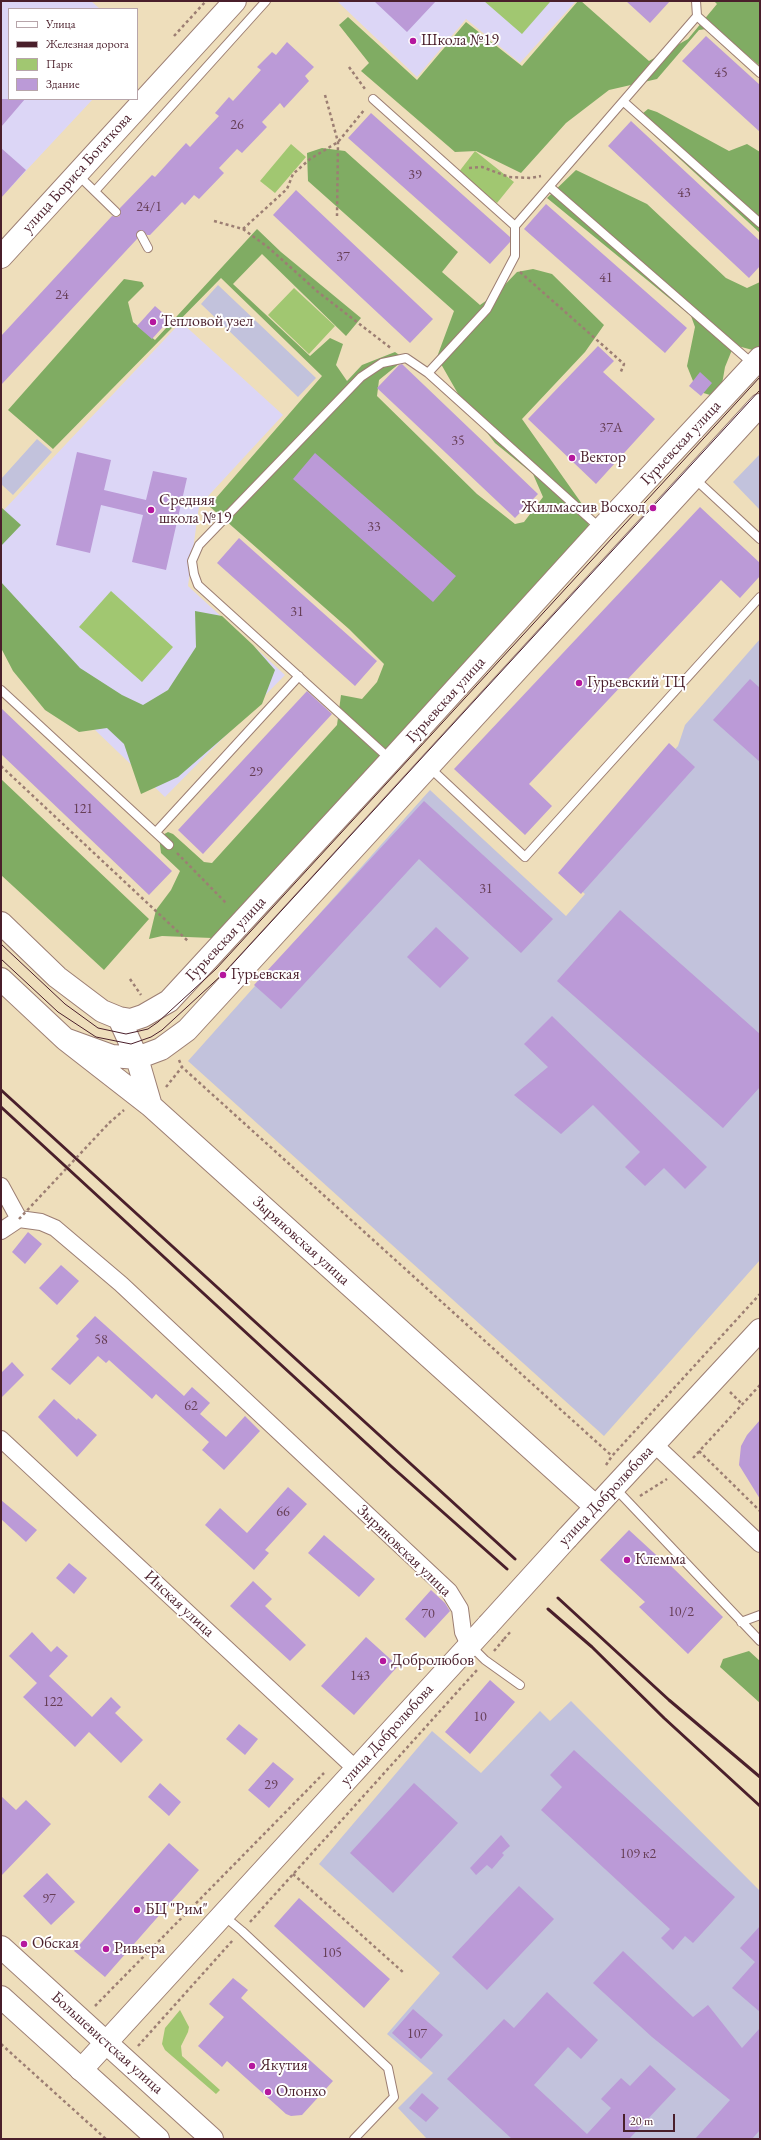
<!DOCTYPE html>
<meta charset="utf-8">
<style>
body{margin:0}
#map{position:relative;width:761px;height:2140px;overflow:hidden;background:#eedebb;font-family:"EB Garamond",serif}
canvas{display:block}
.frame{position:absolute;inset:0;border:2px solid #4a1f2b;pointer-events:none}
.legend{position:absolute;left:8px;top:8px;width:130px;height:92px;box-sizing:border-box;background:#fff;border:1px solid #b7a5aa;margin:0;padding:5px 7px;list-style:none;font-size:12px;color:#4a1f2b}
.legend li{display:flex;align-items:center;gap:8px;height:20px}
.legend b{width:20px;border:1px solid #b7a5aa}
.scale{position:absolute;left:623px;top:2114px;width:52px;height:18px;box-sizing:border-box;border:2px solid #4a1f2b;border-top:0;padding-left:5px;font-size:12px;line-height:14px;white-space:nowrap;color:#4a1f2b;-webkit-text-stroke:3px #fff;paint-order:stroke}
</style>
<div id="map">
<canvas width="761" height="2140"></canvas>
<div class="frame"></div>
<ul class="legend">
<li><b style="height:5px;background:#fff"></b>Улица</li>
<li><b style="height:5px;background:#4a1f2b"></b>Железная дорога</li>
<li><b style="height:11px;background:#a1c771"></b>Парк</li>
<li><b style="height:11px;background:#bb9ad7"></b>Здание</li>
</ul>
<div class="scale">20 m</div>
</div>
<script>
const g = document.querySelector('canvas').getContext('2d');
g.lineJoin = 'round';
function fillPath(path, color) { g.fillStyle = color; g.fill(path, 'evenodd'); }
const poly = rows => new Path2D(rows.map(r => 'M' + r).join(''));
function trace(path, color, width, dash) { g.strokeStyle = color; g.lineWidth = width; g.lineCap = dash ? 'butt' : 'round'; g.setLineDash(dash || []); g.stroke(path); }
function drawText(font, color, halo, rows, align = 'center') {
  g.font = font + ' "EB Garamond",serif'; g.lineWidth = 4; g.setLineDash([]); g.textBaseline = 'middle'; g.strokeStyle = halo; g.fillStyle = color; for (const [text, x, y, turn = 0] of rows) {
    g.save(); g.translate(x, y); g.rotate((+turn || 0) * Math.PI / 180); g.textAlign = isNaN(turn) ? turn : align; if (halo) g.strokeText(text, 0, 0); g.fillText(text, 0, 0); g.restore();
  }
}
const built = poly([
 [1,1,91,1,100,9,9,9,9,99,93,99,9,189,6,185,1,191],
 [337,1,576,1,520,63,466,19,417,77],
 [181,322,283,415,199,506,188,586,285,675,165,797,1,640,1,513]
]);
const industrial = poly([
 [218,285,316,378,298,397,201,304],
 [37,439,52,452,13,495,1,484,1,479],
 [760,454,760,510,733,482],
 [760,639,760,1260,604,1436,188,1061,430,790,566,916,585,894,563,875,678,746,685,725],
 [571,1701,760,1891,760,2139,427,2139,398,2108,433,2073,387,2034,440,1973,319,1864,432,1731,481,1773,540,1711,550,1721]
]);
const green = poly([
 [484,1,549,1,550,2,522,34],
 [291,144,306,157,275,193,260,181],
 [475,151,514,182,497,203,458,173],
 [294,288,335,326,309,354,268,315],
 [111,591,173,647,142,682,79,627],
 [180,2010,189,2027,188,2032,181,2046,182,2056,220,2090,216,2094,165,2050,162,2044,165,2028]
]);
const forest = poly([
 [578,1,581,1,649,61,688,39,717,4,714,1,760,1,760,66,714,28,699,30,657,79,609,90,566,123,521,173,476,151,455,152,361,71,369,63,339,25,348,17,417,80,466,22,522,66],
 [648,109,657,112,729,151,747,144,760,152,760,233,642,124,642,114],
 [322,148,345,151,458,252,442,272,480,305,496,294,517,272,533,269,552,274,604,325,585,352,522,419,587,511,589,528,212,938,162,936,149,939,156,910,171,890,180,871,161,853,159,837,168,832,173,834,204,862,212,863,337,725,341,695,362,699,377,682,384,664,349,629,209,506,322,376,221,278,53,449,8,410,124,279,142,282,144,286,128,302,133,322,155,340,257,229,281,252,361,318,346,336,262,254,233,284,310,356,330,338,343,344,336,365,347,381,362,365,395,352,405,359,379,380,377,396,477,494,515,524,524,522,543,497,533,474,495,443,461,399,437,357,454,311,308,181,307,153],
 [576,170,647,204,726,278,747,288,760,282,760,352,734,345,725,367,721,390,710,395,697,391,687,366,695,327,691,316,547,198],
 [2,508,21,525,1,546,1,509],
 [1,582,80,668,122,695,143,705,168,690,196,647,195,611,222,616,253,645,275,670,262,704,178,777,141,794,124,744,107,728,79,732,45,710,13,671,1,648],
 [1,779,149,919,104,970,1,875],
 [749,1651,760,1661,760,1703,720,1667,723,1659]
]);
const building = poly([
 [374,1,436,1,407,32],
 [626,1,670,1,650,23],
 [706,36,760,85,760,132,682,61],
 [287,42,314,67,305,76,309,81,284,108,280,103,262,122,267,127,242,153,237,149,219,168,224,173,199,199,194,195,185,205,182,202,150,235,147,235,142,230,137,232,137,239,1,385,1,336,112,216,117,217,120,216,120,208,152,175,155,177,186,143,190,147,219,116,215,113,229,97,233,101,261,70,257,67,272,52,276,55],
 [1,99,25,99,1,127],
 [371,113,510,237,510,242,490,264,348,138],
 [631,121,760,241,760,266,749,278,608,146],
 [1,148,26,170,1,198],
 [296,190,433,319,410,343,273,215],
 [546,204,687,328,665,353,524,229],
 [155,306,170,319,152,339,137,326],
 [598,346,614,361,603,372,655,419,596,484,528,419],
 [402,364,538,494,515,518,377,388,399,365],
 [700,372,712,383,701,396,689,386],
 [77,452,111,460,104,490,146,500,153,471,187,478,166,570,132,562,143,515,101,505,90,553,56,545],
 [315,453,456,576,433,602,293,479],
 [700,507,760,563,760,576,740,598,721,580,529,784,552,806,525,835,454,769],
 [239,538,377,661,355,686,217,563],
 [750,679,760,688,760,762,713,720],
 [307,691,332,714,203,854,178,830],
 [1,708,172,871,149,895,1,754],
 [669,743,695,767,581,894,558,873],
 [424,801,553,919,521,953,419,859,281,1009,254,985],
 [620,910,760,1034,760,1087,723,1128,557,981],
 [436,927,469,958,440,988,407,957],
 [552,1016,707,1167,685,1189,664,1168,645,1186,625,1167,640,1152,593,1105,561,1134,514,1095,548,1067,524,1044],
 [28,1232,42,1244,25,1264,12,1252],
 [61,1265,79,1281,57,1305,39,1288],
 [95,1316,184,1396,192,1387,210,1403,200,1414,226,1437,245,1416,260,1431,224,1470,202,1450,209,1442,156,1394,152,1399,109,1360,106,1363,98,1356,70,1385,51,1369,79,1339,76,1336],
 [12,1362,24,1375,1,1398,1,1373],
 [54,1399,77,1420,78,1418,97,1435,77,1457,38,1417],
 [760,1420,760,1499,739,1465,741,1446,747,1435],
 [288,1487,307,1504,265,1550,269,1553,254,1570,205,1525,220,1508,247,1533],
 [1,1500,37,1530,26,1542,1,1519],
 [629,1530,666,1564,667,1562,723,1617,688,1654,639,1607,645,1602,600,1560],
 [324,1535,375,1579,359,1597,308,1553],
 [69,1563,87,1578,74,1594,56,1578],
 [253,1581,272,1599,265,1606,306,1645,290,1661,230,1606],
 [431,1590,445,1603,450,1611,425,1638,405,1619],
 [32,1632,51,1652,57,1646,68,1656,49,1676,92,1717,111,1697,121,1707,115,1713,143,1740,121,1763,89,1732,75,1747,23,1697,37,1683,9,1656],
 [366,1637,398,1666,354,1715,321,1686],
 [490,1680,515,1702,470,1754,445,1732],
 [239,1724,258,1739,245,1755,226,1739],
 [574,1750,735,1897,693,1943,685,1936,673,1950,661,1938,670,1929,541,1810,562,1787,550,1775],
 [273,1762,294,1779,269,1808,248,1790],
 [160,1783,181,1802,169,1816,148,1797],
 [414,1783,458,1823,393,1893,350,1853],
 [1,1796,16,1810,26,1800,51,1824,1,1876],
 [501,1835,510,1846,502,1853,504,1855,492,1869,487,1865,476,1875,470,1868],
 [169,1843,199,1870,105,1977,74,1951],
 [47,1873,75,1902,51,1925,23,1896],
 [519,1886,554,1919,487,1990,452,1957],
 [299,1898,390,1979,364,2008,274,1926],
 [760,1926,760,2012,732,1988,755,1962,740,1948],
 [623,1951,693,2017,708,2005,742,2048,760,2028,760,2130,752,2139,695,2139,730,2100,652,2037,593,1983],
 [233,1978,248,1990,241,1998,333,2081,302,2115,291,2116,286,2114,227,2061,222,2067,198,2046,224,2017,209,2004],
 [547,1992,598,2040,581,2059,568,2047,534,2085,587,2134,611,2108,601,2099,621,2078,630,2086,650,2065,676,2089,629,2139,512,2139,447,2079,504,2019,514,2028],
 [413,2009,443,2035,421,2059,392,2033],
 [422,2093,439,2108,426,2122,409,2108]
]);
const path = poly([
 [174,36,206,1],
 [349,67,365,89],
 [325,95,338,142,337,216],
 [469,168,482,167,509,177,531,178,541,176],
 [214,221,243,229,269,248,318,292,392,349],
 [243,229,287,189,293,174,310,159,338,142,365,109],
 [520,272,624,364,620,374],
 [1,766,189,942],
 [177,853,226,903],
 [130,979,141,995],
 [179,1060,182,1067,612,1456],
 [166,1087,182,1067],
 [109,1123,124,1110],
 [730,1392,742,1404],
 [699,1451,760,1511],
 [693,1458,760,1385],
 [606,1465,612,1456,760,1294],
 [640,1496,667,1479],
 [494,1651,504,1639],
 [293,1874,404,1973],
 [250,1922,477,1670],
 [95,2006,324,1773],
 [1,2044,106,2139],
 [138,2046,233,1940]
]);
const lane = poly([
 [697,16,760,73],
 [373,99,515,226],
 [624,102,760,223],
 [78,175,116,212],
 [550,187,753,364],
 [95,191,266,1],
 [141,235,148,248],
 [428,373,487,309,515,256,515,226,697,16,696,1],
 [694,478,760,539],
 [1,690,169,845],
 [391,760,198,585,194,574,192,561,199,545,361,377,382,363,406,358,428,373,600,528],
 [429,767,525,857,760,597],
 [156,832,299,676],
 [615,1488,760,1641],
 [741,1622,760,1615],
 [470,1645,485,1660,520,1685],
 [224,1916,242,1931,388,2068,394,2097,354,2139]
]);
const street = poly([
 [1,1186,19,1219,41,1222,55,1228,121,1284,449,1591,460,1609,463,1632,469,1645],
 [1,1231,19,1219],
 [1,1439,356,1769],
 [654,1444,760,1544]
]);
const secondary = poly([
 [1,257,235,1],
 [1,923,57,977,102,1011,119,1018,131,1020,143,1016,169,1001,391,760,601,529,760,358],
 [1,979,65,1039,151,1106,596,1507],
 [119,1018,137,1058,151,1106],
 [65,1039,112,1056,137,1058,161,1049,187,1030,760,405],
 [567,1538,760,1330],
 [81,2070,488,1625]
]);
const highway = poly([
 [1,1947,212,2139],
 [1,1997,158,2139]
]);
const tram = poly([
 [1,944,65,1004,98,1028,126,1034,148,1029,158,1022,216,969,760,377],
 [1,959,58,1012,96,1037,131,1044,151,1037,162,1030,225,972,760,390]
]);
const rail = poly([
 [1,1090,515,1559],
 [1,1107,392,1467,507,1569],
 [558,1598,669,1700,760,1777],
 [548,1609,592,1647,664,1718,760,1806]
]);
const pathBridge = poly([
 [19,1219,109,1123],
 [504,1639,512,1630]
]);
const secondaryBridge = poly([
 [488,1625,567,1538]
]);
const markers = [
 [413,41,4,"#b5179e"],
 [153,322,4,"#b5179e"],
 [572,458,4,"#b5179e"],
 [653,508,4,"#b5179e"],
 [151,510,4,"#b5179e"],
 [579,683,4,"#b5179e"],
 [223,975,4,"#b5179e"],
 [627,1560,4,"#b5179e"],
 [383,1661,4,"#b5179e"],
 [137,1910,4,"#b5179e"],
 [24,1944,4,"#b5179e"],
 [106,1949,4,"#b5179e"],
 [252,2066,4,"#b5179e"],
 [268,2092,4,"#b5179e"]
];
const numberNames = [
 ["45",721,73],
 ["26",237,125],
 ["39",415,175],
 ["43",684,193],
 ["24/1",149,207],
 ["37",343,257],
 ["41",606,278],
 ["24",62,295],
 ["37А",611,428],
 ["35",458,441],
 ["33",374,527],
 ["31",297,612],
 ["29",256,772],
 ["121",83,809],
 ["31",486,889],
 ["58",101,1340],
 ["62",191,1406],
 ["66",283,1512],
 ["10/2",681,1612],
 ["70",428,1614],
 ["143",360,1676],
 ["122",53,1702],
 ["10",480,1717],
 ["29",271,1785],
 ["109 к2",638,1854],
 ["97",49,1899],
 ["105",332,1953],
 ["107",417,2034]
];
const poiNames = [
 ["Школа №19",421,41],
 ["Тепловой узел",161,322],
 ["Вектор",580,458],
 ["Средняя",159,501],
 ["школа №19",159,519],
 ["Жилмассив Восход",645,508,"right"],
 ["Гурьевский ТЦ",587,683],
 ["Гурьевская",231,975],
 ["Клемма",635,1560],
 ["Добролюбов",391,1661],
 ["БЦ \"Рим\"",145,1910],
 ["Обская",32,1944],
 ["Ривьера",114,1949],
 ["Якутия",260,2066],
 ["Олонхо",276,2092]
];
const streetNames = [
 ["улица Бориса Богаткова",77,173,-48],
 ["Гурьевская улица",681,443,-47],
 ["Гурьевская улица",446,700,-48],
 ["Гурьевская улица",226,939,-47],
 ["Зыряновская улица",301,1241,42],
 ["улица Добролюбова",606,1496,-47],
 ["Зыряновская улица",404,1551,44],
 ["Инская улица",179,1604,43],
 ["улица Добролюбова",387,1735,-48],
 ["Большевистская улица",107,2043,42]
];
fillPath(built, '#dcd6f6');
fillPath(industrial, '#c2c2dc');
fillPath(green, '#a1c771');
fillPath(forest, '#80ac63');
fillPath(building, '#bb9ad7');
trace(lane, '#9c7e73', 10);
trace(street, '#9c7e73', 18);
trace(secondary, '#9c7e73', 24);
trace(highway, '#9c7e73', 24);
trace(path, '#9c7e73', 2.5, [3, 3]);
trace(lane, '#fff', 8);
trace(street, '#fff', 16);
trace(secondary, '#fff', 22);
trace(highway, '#fff', 22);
trace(tram, '#4a1f2b', 1);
trace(rail, '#4a1f2b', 3);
trace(secondaryBridge, '#9c7e73', 24, []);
trace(pathBridge, '#9c7e73', 2.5, [3, 3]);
trace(secondaryBridge, '#fff', 22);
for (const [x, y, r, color] of markers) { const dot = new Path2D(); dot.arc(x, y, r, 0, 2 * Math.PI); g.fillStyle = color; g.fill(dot); trace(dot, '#fff', 1.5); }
drawText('14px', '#663e56', null, numberNames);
drawText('16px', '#4a1f2b', '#fff', poiNames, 'left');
drawText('16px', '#4a1f2b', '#fff', streetNames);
</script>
